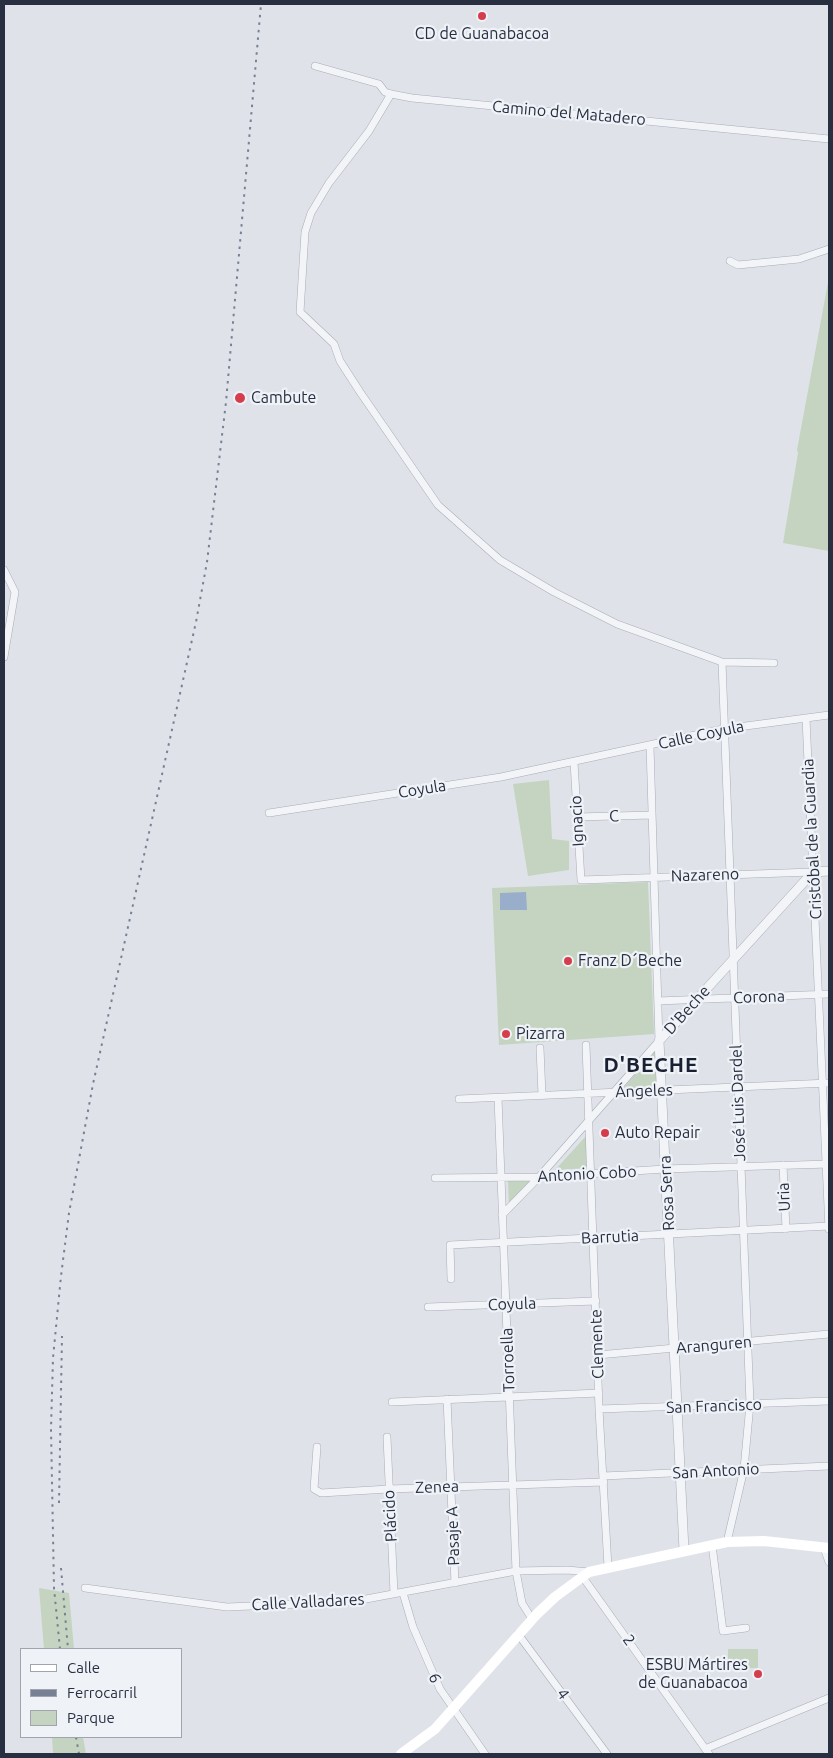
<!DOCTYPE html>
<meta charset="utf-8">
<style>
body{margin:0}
#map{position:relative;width:833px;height:1758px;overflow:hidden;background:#dfe3e9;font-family:Ubuntu,sans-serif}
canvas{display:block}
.frame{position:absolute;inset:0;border:5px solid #272f41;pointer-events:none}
.legend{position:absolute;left:20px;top:1648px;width:162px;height:90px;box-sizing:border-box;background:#eff2f7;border:1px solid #9fa4ae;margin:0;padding:6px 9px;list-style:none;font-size:15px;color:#272f41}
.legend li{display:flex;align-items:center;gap:10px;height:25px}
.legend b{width:25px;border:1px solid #9fa4ae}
</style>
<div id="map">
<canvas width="833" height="1758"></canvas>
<div class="frame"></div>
<ul class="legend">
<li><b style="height:6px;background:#fff"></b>Calle</li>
<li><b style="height:6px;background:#788194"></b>Ferrocarril</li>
<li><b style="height:14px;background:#c4d4c0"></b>Parque</li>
</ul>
</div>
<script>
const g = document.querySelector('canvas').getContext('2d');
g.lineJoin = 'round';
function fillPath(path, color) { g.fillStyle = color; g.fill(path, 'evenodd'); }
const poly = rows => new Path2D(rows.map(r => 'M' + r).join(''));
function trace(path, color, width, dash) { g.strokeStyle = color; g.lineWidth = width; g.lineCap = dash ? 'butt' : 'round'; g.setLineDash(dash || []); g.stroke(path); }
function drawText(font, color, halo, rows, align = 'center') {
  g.font = font + ' Ubuntu,sans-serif'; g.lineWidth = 4.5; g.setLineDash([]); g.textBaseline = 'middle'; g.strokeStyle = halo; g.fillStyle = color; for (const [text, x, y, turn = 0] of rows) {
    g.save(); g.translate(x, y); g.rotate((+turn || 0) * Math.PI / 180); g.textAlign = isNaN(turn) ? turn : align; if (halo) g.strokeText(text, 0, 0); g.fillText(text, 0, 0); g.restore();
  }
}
const green = poly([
 [829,277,829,551,783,543,798,453,797,450],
 [549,780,552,839,569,841,569,870,528,876,513,784],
 [648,882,654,1034,499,1045,492,888],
 [658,1046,660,1088,622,1090],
 [586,1136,588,1168,555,1170],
 [534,1179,509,1207,508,1180],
 [39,1588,69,1593,74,1649,44,1649],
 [728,1649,758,1649,758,1668,728,1668],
 [52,1737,83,1737,86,1754,53,1754]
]);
const water = poly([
 [526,892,527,910,500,910,500,893]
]);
const minor = poly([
 [315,66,379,84,385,92,391,94,412,98,829,139],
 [391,94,369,131,329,183,311,213,305,232,300,312,334,344,340,361,360,392,438,505,500,560,554,592,617,624,722,662,774,663],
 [730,261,738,265,799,259,829,249],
 [4,570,15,592,4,657],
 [722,662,750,1404,744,1469,727,1542],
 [806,718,829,1229],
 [574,762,581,880,813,872],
 [269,813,501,777,723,729,829,715],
 [577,817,652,815],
 [658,1001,829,994],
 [586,1045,599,1409,608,1567],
 [540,1048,542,1095],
 [498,1098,516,1571,522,1603,532,1619],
 [459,1099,829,1083],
 [783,1165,786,1229],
 [435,1178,539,1177,665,1169,829,1164],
 [502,1215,539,1177,659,1041,650,746],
 [451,1279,450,1245,829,1226],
 [428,1307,596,1301],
 [598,1355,829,1334],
 [447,1399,455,1583],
 [392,1402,599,1393],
 [599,1409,829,1401],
 [387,1437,394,1594],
 [317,1447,314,1489,321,1493,389,1489,604,1482],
 [603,1476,829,1466],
 [712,1545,723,1631,746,1628],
 [824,1548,829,1562],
 [582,1576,709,1754],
 [85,1588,227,1607,350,1602,516,1571,567,1570,589,1572],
 [403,1593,413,1627,440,1689,485,1754],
 [518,1634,607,1754],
 [705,1749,829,1698]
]);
const tertiary = poly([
 [684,1550,659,1041,813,872,829,871]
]);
const secondary = poly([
 [401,1754,435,1729,537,1614,555,1597,589,1572,727,1542,764,1541,829,1548]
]);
const rail = poly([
 [59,1503,62,1336],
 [61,1568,68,1649],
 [60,1649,54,1588,51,1429,53,1358,61,1276,69,1213,93,1084,196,622,207,562,226,402,261,4],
 [76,1737,79,1754]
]);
const markers = [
 [482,16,5,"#d53d4c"],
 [240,398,6,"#d53d4c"],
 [568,961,5,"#d53d4c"],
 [506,1034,5,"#d53d4c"],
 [605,1133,5,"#d53d4c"],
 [758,1674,5,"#d53d4c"]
];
const poiNames = [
 ["CD de Guanabacoa",482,34,"center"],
 ["Cambute",251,398],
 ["Franz D´Beche",578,961],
 ["Pizarra",516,1034],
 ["Auto Repair",615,1133],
 ["ESBU Mártires",748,1665,"right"],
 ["de Guanabacoa",748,1683,"right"]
];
const streetNames = [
 ["Camino del Matadero",569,113,5],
 ["Calle Coyula",701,735,-12],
 ["Coyula",422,789,-9],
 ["C",614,816,-2],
 ["Ignacio",577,821,-93],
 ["Cristóbal de la Guardia",812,839,-93],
 ["Nazareno",705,875,-2],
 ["Corona",759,997,-2],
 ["D'Beche",687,1010,-48],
 ["Ángeles",644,1091,-2],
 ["José Luis Dardel",738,1103,-92],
 ["Antonio Cobo",587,1174,-3],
 ["Rosa Serra",667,1193,-93],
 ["Uria",784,1197,-93],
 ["Barrutia",610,1237,-3],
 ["Coyula",512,1304,-2],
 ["Clemente",597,1344,-92],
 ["Aranguren",714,1345,-5],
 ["Torroella",508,1360,-92],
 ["San Francisco",714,1406,-2],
 ["San Antonio",716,1471,-3],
 ["Zenea",437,1487,-2],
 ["Plácido",390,1516,-93],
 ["Pasaje A",453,1536,-92],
 ["Calle Valladares",308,1602,-3],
 ["2",629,1640,54],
 ["6",435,1678,66],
 ["4",563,1694,54]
];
const districtNames = [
 ["D'BECHE",651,1065]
];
fillPath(green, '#c4d4c0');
fillPath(water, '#98aecb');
trace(minor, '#a8adb7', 8);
trace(tertiary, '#a8adb7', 10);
trace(minor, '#f2f4f7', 7);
trace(tertiary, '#f2f4f7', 9);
trace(secondary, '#fff', 10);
trace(rail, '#788194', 2, [2.5, 5]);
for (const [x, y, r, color] of markers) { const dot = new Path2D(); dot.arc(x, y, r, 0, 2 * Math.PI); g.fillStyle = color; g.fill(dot); trace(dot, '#eff2f7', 2); }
drawText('16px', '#272f41', '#eff2f7', poiNames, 'left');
drawText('16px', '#272f41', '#eff2f7', streetNames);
g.letterSpacing = '1px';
drawText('bold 21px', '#192032', '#eff2f7', districtNames);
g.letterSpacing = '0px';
</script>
